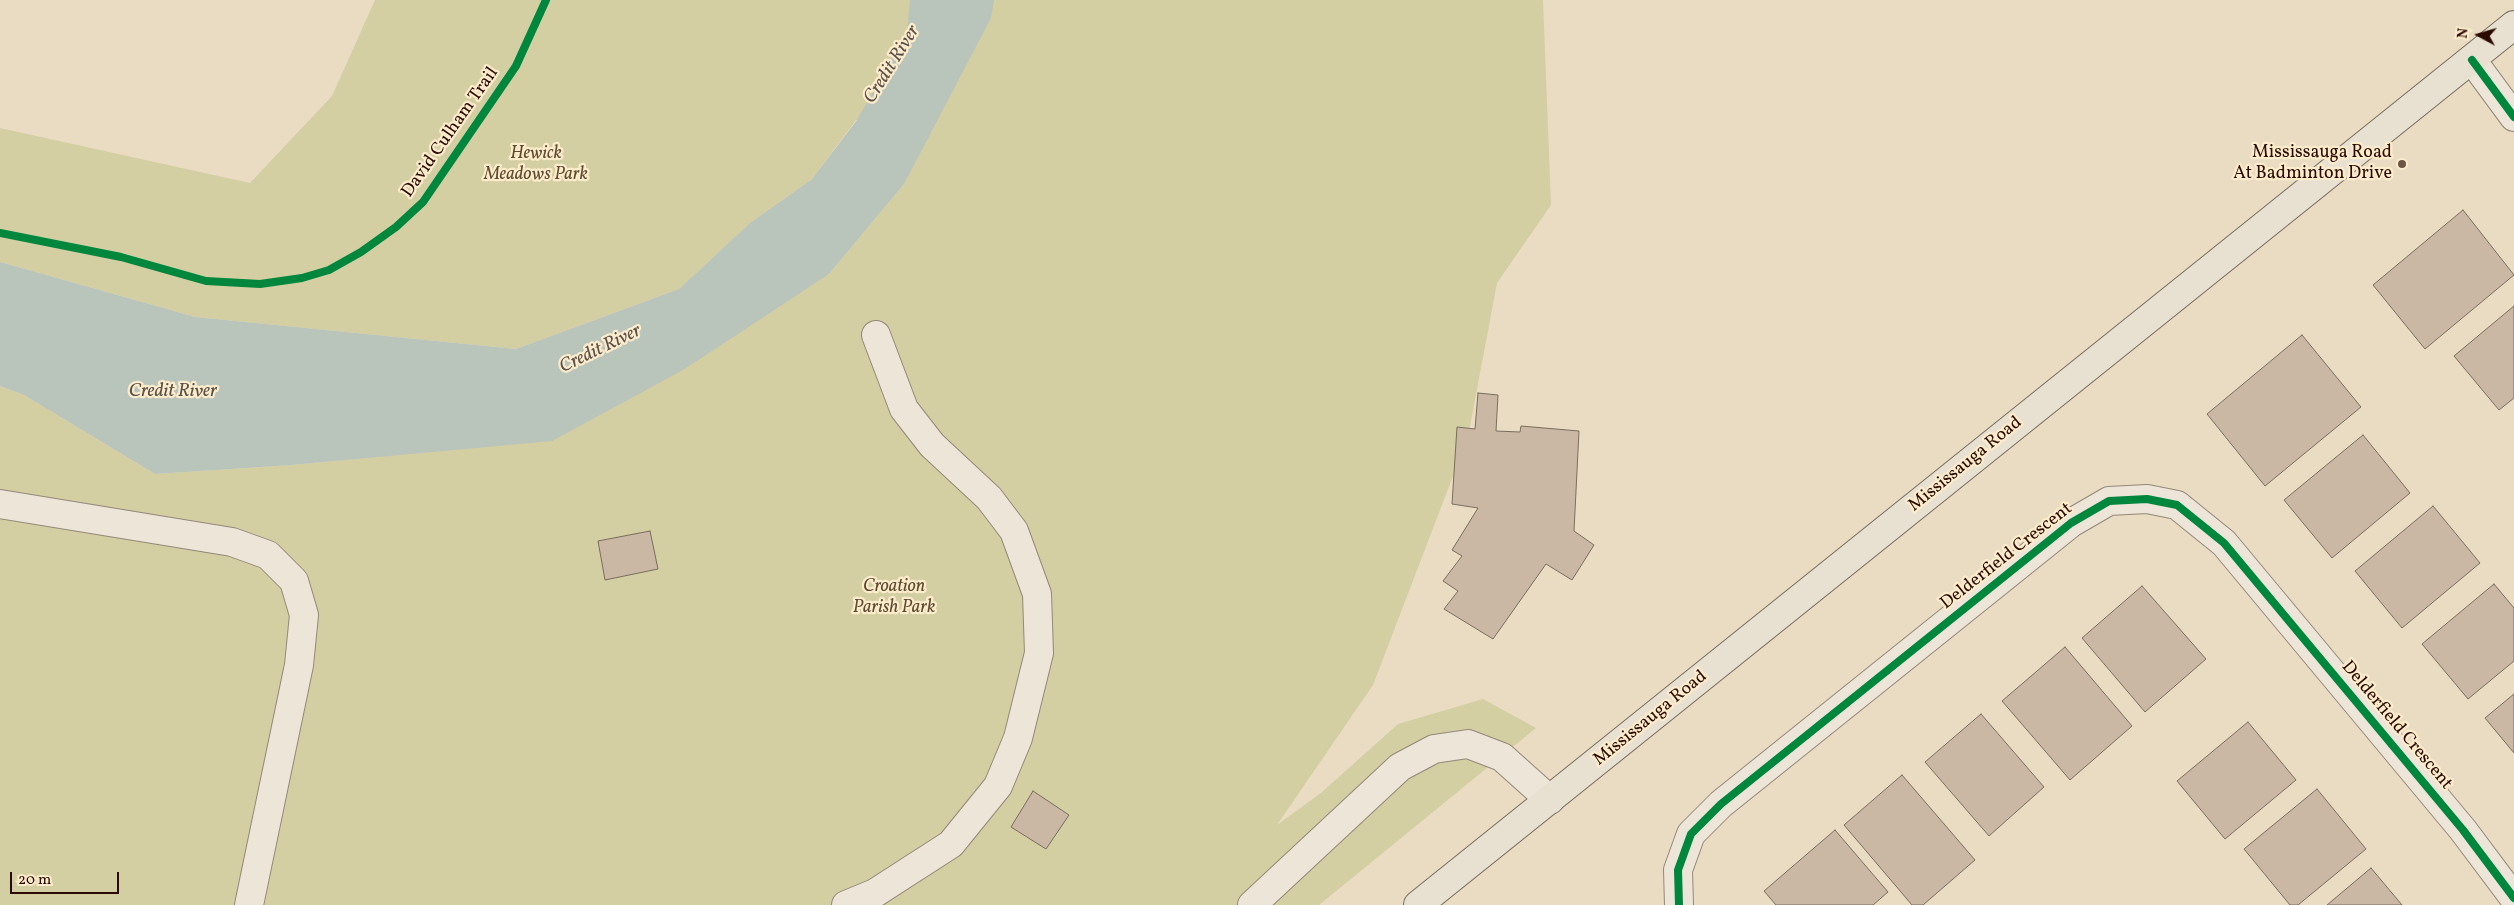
<!DOCTYPE html>
<style>
body{margin:0}
#map{position:relative;width:2514px;height:905px;overflow:hidden;background:#e9dcc2;font-family:Vollkorn,serif}
canvas{display:block}
.north{position:absolute;left:2454px;top:10px;width:50px;height:50px;-webkit-text-stroke:4px #fceccc;paint-order:stroke;rotate:276deg;font-size:14px;font-weight:700;line-height:20px;text-align:center;color:#2b0b00}
.north::after{content:'';display:block;margin:auto;width:18px;height:22px;background:#2b0b00;clip-path:polygon(50% 0,100% 100%,50% 72%,0 100%)}
.scale{position:absolute;left:10px;top:872px;width:109px;height:22px;box-sizing:border-box;border:2px solid #2b0b00;border-top:0;padding-left:6px;font-size:15px;line-height:18px;white-space:nowrap;color:#2b0b00;-webkit-text-stroke:4px #fceccc;paint-order:stroke}
</style>
<div id="map">
<canvas width="2514" height="905"></canvas>
<div class="north">N</div>
<div class="scale">20 m</div>
</div>
<script>
const g = document.querySelector('canvas').getContext('2d');
g.lineJoin = 'round';
function fillPath(path, color) { g.fillStyle = color; g.fill(path, 'evenodd'); }
const poly = rows => new Path2D(rows.map(r => 'M' + r).join(''));
function trace(path, color, width, dash) { g.strokeStyle = color; g.lineWidth = width; g.lineCap = dash ? 'butt' : 'round'; g.setLineDash(dash || []); g.stroke(path); }
function drawText(font, color, halo, rows, align = 'center') {
  g.font = font + ' Vollkorn,serif'; g.lineWidth = 4.5; g.setLineDash([]); g.textBaseline = 'middle'; g.strokeStyle = halo; g.fillStyle = color; for (const [text, x, y, turn = 0] of rows) {
    g.save(); g.translate(x, y); g.rotate((+turn || 0) * Math.PI / 180); g.textAlign = isNaN(turn) ? turn : align; if (halo) g.strokeText(text, 0, 0); g.fillText(text, 0, 0); g.restore();
  }
}
const green = poly([
 [375,0,1543,0,1551,205,1497,283,1468,437,1373,685,1277,825,1322,792,1398,724,1483,699,1536,728,1319,905,0,905,0,386,24,395,155,474,291,465,363,458,829,274,904,184,921,150,856,120,812,179,750,223,679,289,516,349,195,317,0,262,0,128,250,183,332,96]
]);
const water = poly([
 [910,0,994,0,991,18,904,184,829,274,683,370,552,441,291,465,155,474,24,395,0,386,0,262,195,317,516,349,679,289,750,223,812,179,857,120,907,31]
]);
const building = poly([
 [2463,210,2514,275,2425,349,2373,285,2463,210],
 [2514,306,2514,398,2499,410,2454,356,2514,306],
 [2302,335,2361,407,2265,486,2207,414,2302,335],
 [1478,393,1498,395,1496,431,1520,432,1521,426,1579,431,1574,531,1594,545,1572,580,1546,564,1493,639,1444,609,1458,591,1443,581,1462,556,1452,550,1478,508,1452,504,1457,427,1475,429,1478,393],
 [2363,435,2410,493,2332,558,2284,500,2363,435],
 [2433,506,2480,563,2402,628,2355,571,2433,506],
 [650,531,658,569,605,580,598,541,650,531],
 [2494,584,2514,608,2514,661,2468,699,2422,644,2494,584],
 [2142,586,2206,659,2145,712,2082,638,2142,586],
 [2065,647,2132,726,2070,780,2002,701,2065,647],
 [2514,694,2514,753,2485,718,2514,694],
 [1981,714,2044,787,1989,836,1925,762,1981,714],
 [2248,722,2296,780,2225,839,2177,781,2248,722],
 [1902,775,1975,860,1923,905,1912,905,1844,825,1902,775],
 [2317,789,2366,849,2298,905,2290,905,2244,849,2317,789],
 [1033,791,1069,815,1046,849,1011,827,1033,791],
 [1835,830,1888,892,1873,905,1776,905,1764,891,1835,830],
 [2371,868,2402,905,2327,905,2371,868]
]);
const minor = poly([
 [2472,60,2514,117],
 [0,504,232,542,268,555,294,581,304,615,299,665,249,905],
 [846,905,875,893,951,844,998,786,1018,738,1039,653,1037,594,1014,531,989,498,932,445,904,409,876,335],
 [1252,905,1400,767,1434,749,1468,744,1502,757,1550,800],
 [1679,905,1678,870,1691,834,1721,804,2071,523,2109,501,2147,499,2177,505,2224,543,2463,830,2514,898]
]);
const major = poly([
 [1418,905,2514,25]
]);
const cycleway = poly([
 [2472,60,2514,117],
 [0,233,121,257,206,281,260,284,302,278,329,270,361,252,396,227,423,202,516,66,546,0],
 [1679,905,1678,870,1691,834,1721,804,2071,523,2109,501,2147,499,2177,505,2224,543,2463,830,2514,898]
]);
const markers = [
 [2402,164,5,"#6e5444"]
];
const streetNames = [
 ["David Culham Trail",451,133,-55],
 ["Mississauga Road",1966,465,-39],
 ["Delderfield Crescent",2007,557,-38],
 ["Mississauga Road",1651,719,-39],
 ["Delderfield Crescent",2396,726,50]
];
const poiNames = [
 ["Mississauga Road",2392,154],
 ["At Badminton Drive",2392,175]
];
const parkNames = [
 ["Hewick",536,155],
 ["Meadows Park",536,176],
 ["Croation",894,588],
 ["Parish Park",894,609]
];
const waterNames = [
 ["Credit River",893,65,-58],
 ["Credit River",601,350,-26],
 ["Credit River",173,393]
];
fillPath(green, '#d4cea3');
fillPath(water, '#b9c4bb');
fillPath(building, '#cbb8a4');
trace(building, '#796d5f', 1);
trace(minor, '#948879', 30);
trace(major, '#796d5f', 30);
trace(minor, '#ece5d8', 28);
trace(major, '#e8e1d1', 28);
trace(cycleway, '#00873e', 8);
for (const [x, y, r, color] of markers) { const dot = new Path2D(); dot.arc(x, y, r, 0, 2 * Math.PI); g.fillStyle = color; g.fill(dot); trace(dot, '#fceccc', 2); }
drawText('18px', '#2b0b00', '#fceccc', streetNames);
drawText('18px', '#2b0b00', '#fceccc', poiNames, 'right');
drawText('italic 18px', '#604b30', '#fceccc', parkNames);
drawText('italic 19px', '#5c514a', '#fceccc', waterNames);
</script>
